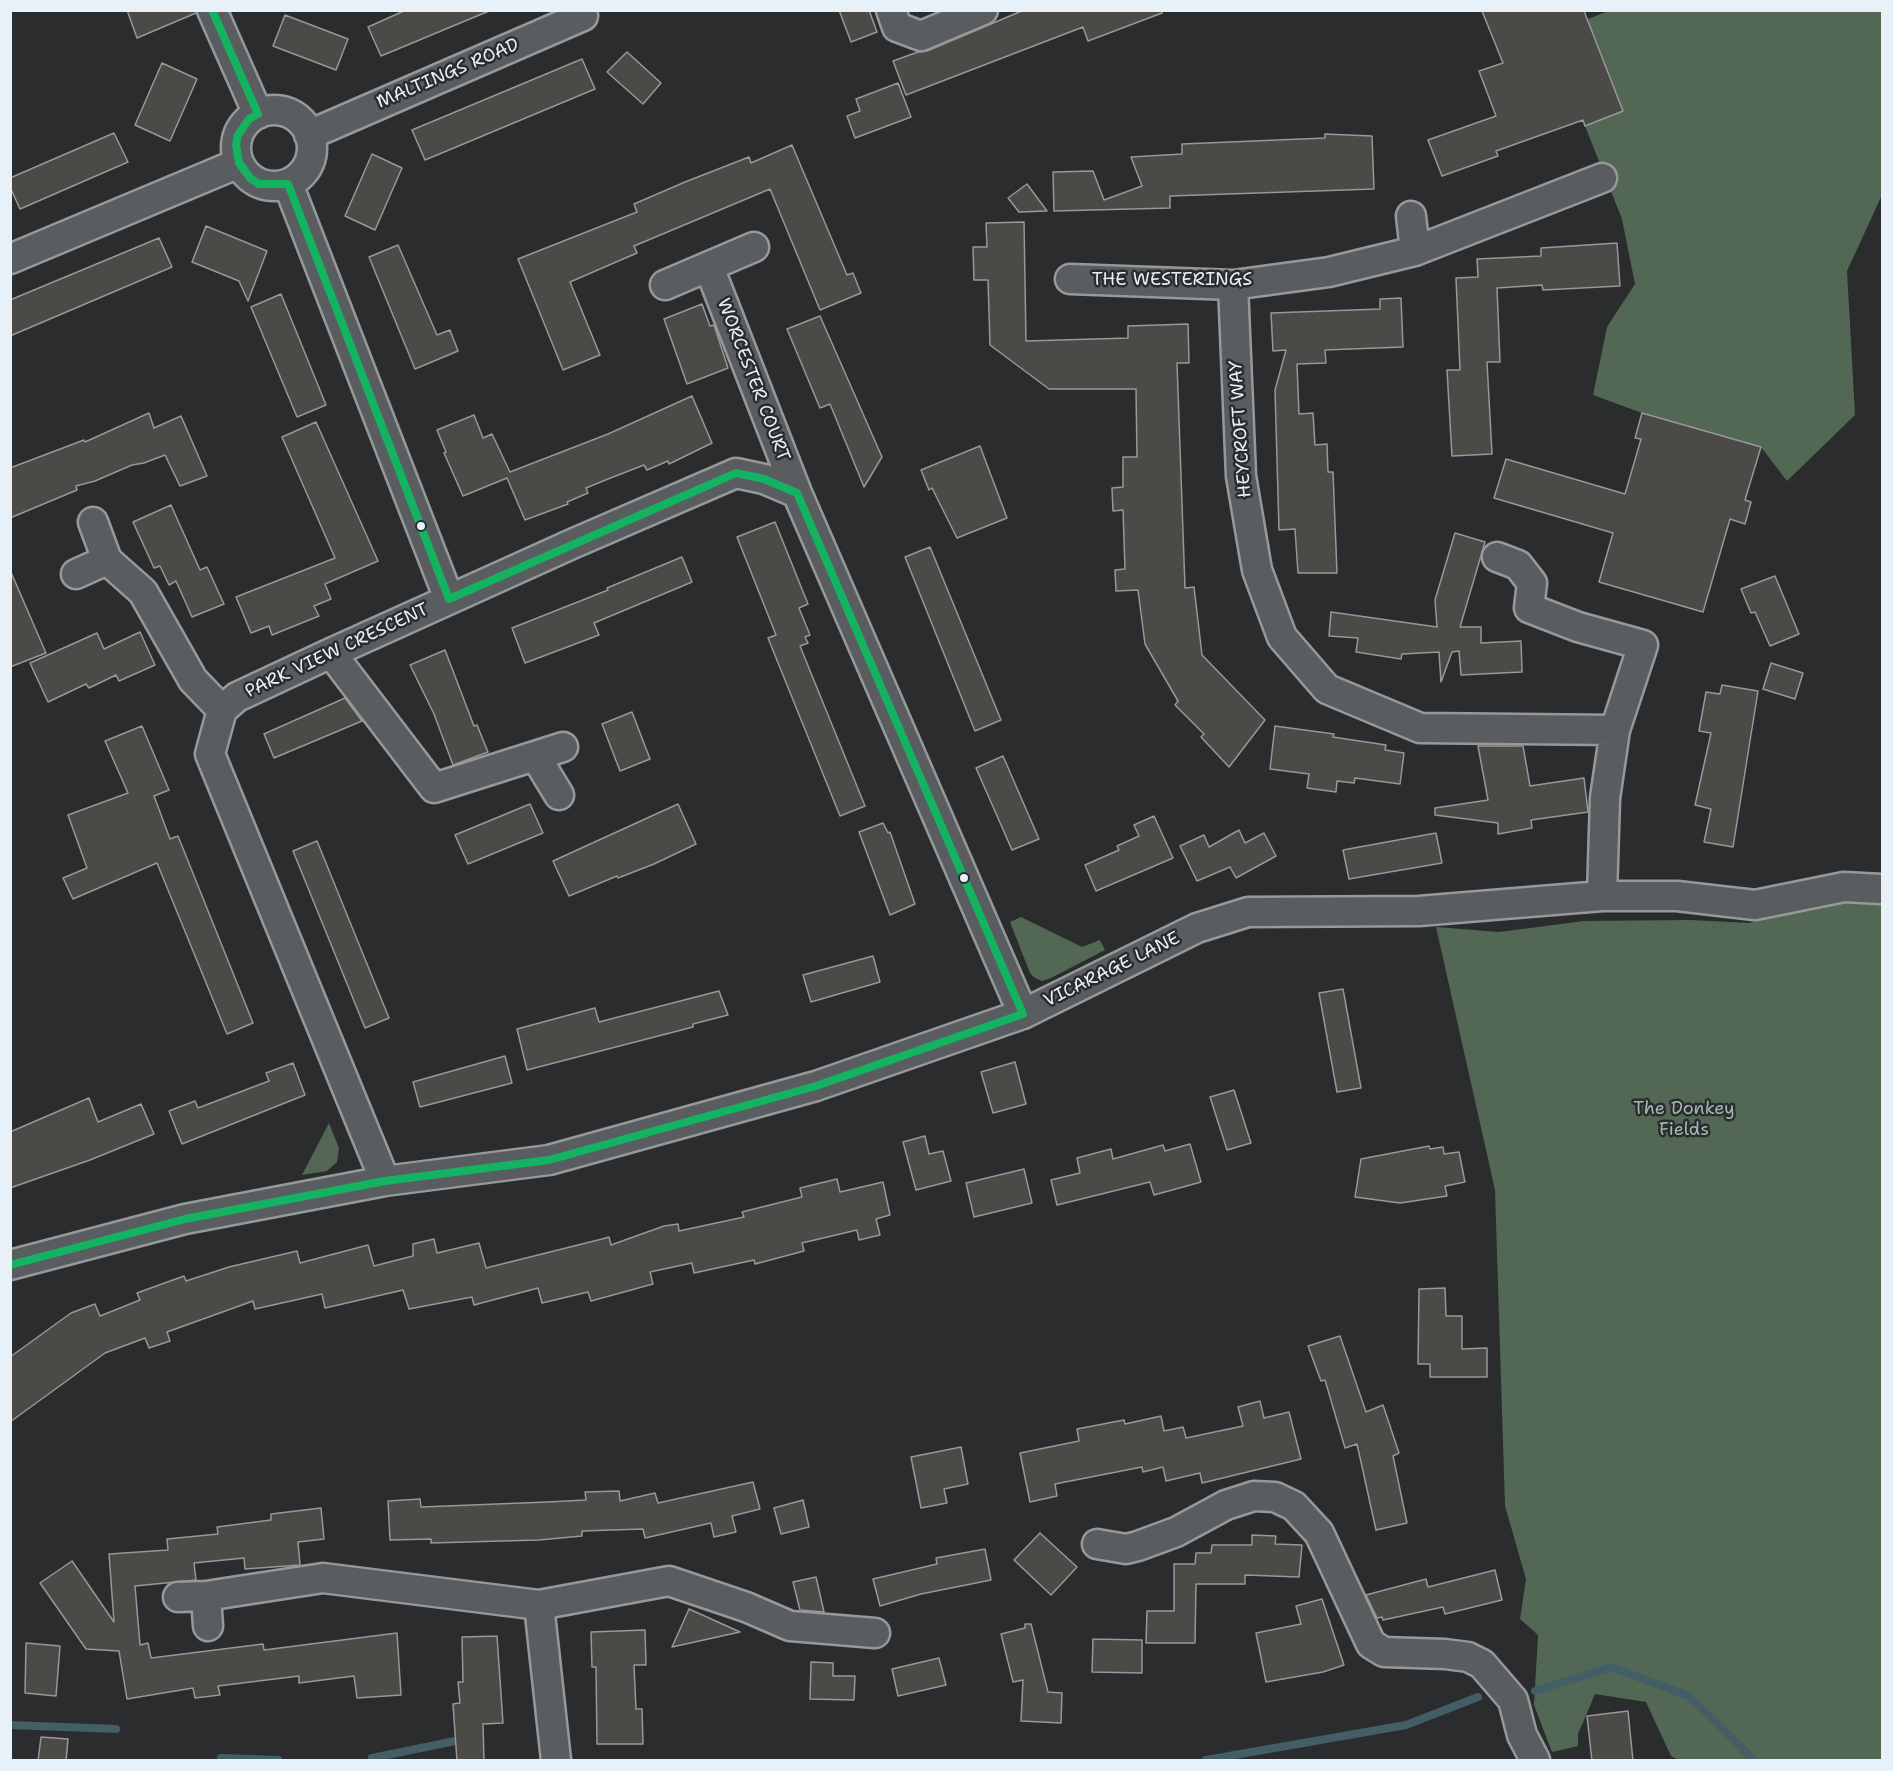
<!DOCTYPE html>
<style>
body{margin:0}
#map{position:relative;width:1893px;height:1771px;overflow:hidden;background:#2b2c2d;font-family:"Shantell Sans",sans-serif}
canvas{display:block}
.frame{position:absolute;inset:0;border:12px solid #e8f1f8;pointer-events:none}
</style>
<div id="map">
<canvas width="1893" height="1771"></canvas>
<div class="frame"></div>
</div>
<script>
const g = document.querySelector('canvas').getContext('2d');
g.lineJoin = 'round';
function fillPath(path, color) { g.fillStyle = color; g.fill(path, 'evenodd'); }
const poly = rows => new Path2D(rows.map(r => 'M' + r).join(''));
function trace(path, color, width, dash) { g.strokeStyle = color; g.lineWidth = width; g.lineCap = dash ? 'butt' : 'round'; g.setLineDash(dash || []); g.stroke(path); }
function drawText(font, color, halo, rows, align = 'center') {
  g.font = font + ' "Shantell Sans",sans-serif'; g.lineWidth = 5; g.setLineDash([]); g.textBaseline = 'middle'; g.strokeStyle = halo; g.fillStyle = color; for (const [text, x, y, turn = 0] of rows) {
    g.save(); g.translate(x, y); g.rotate((+turn || 0) * Math.PI / 180); g.textAlign = isNaN(turn) ? turn : align; if (halo) g.strokeText(text, 0, 0); g.fillText(text, 0, 0); g.restore();
  }
}
const green = poly([
 [1611,10,1882,11,1882,195,1847,271,1855,415,1787,481,1761,447,1642,413,1593,395,1607,327,1635,284,1622,219,1585,126,1591,30,1588,19],
 [1840,900,1882,902,1882,1760,1679,1760,1671,1756,1646,1702,1595,1694,1578,1734,1578,1746,1552,1752,1534,1705,1538,1635,1520,1619,1526,1579,1505,1506,1495,1190,1436,927,1499,932,1584,921,1690,920,1749,923],
 [1021,917,1082,947,1100,940,1105,950,1051,978,1042,981,1035,978,1030,973,1010,922],
 [329,1123,339,1148,337,1162,327,1171,302,1175]
]);
const stream = poly([
 [1535,1691,1611,1667,1689,1696,1754,1760],
 [10,1725,116,1729],
 [221,1758,278,1760],
 [372,1758,465,1739],
 [1206,1760,1406,1725,1478,1697]
]);
const building = poly([
 [127,10,196,10,196,13,137,38,127,10],
 [406,10,489,10,489,11,381,56,368,27,406,10],
 [839,10,869,10,877,32,851,42,839,10],
 [1024,10,1162,10,1162,13,1088,41,1083,27,906,95,893,61,918,52,927,51,1024,10],
 [1482,11,1584,11,1623,111,1585,126,1583,120,1496,151,1498,156,1442,176,1428,140,1496,116,1479,71,1503,63,1482,11],
 [285,15,348,39,336,70,273,46,285,15],
 [627,52,661,83,643,104,607,72,627,52],
 [582,59,595,89,425,160,412,130,582,59],
 [162,63,197,79,170,141,135,125,162,63],
 [898,83,911,117,855,138,847,116,860,111,856,99,898,83],
 [114,133,128,162,20,209,10,187,10,178,114,133],
 [1325,134,1372,136,1374,189,1170,196,1170,208,1054,211,1053,172,1093,171,1104,200,1142,186,1131,157,1182,154,1182,144,1325,138,1325,134],
 [792,145,847,275,853,273,861,293,820,310,770,189,634,246,637,253,570,282,600,355,563,370,518,259,637,212,634,204,685,182,749,157,751,163,792,145],
 [372,154,402,168,375,230,345,216,372,154],
 [1027,184,1047,211,1019,212,1008,198,1027,184],
 [1024,222,1026,341,1128,338,1128,326,1188,324,1189,363,1177,363,1185,588,1194,587,1202,655,1265,720,1229,767,1201,737,1204,734,1175,705,1178,701,1145,644,1138,590,1116,591,1115,570,1125,569,1123,510,1113,511,1112,488,1123,487,1123,457,1137,457,1136,389,1049,389,990,345,988,280,974,280,973,247,987,247,986,223,1024,222],
 [206,226,267,251,248,301,239,281,192,262,206,226],
 [159,238,172,267,10,336,10,300,159,238],
 [1617,243,1620,286,1543,290,1542,285,1497,288,1500,362,1487,362,1492,454,1452,456,1447,370,1460,370,1456,278,1478,277,1477,259,1541,256,1541,248,1617,243],
 [398,245,437,335,450,330,458,351,415,369,369,257,398,245],
 [281,294,326,405,297,417,251,307,281,294],
 [1401,298,1403,347,1325,350,1326,363,1297,364,1299,414,1313,413,1315,445,1327,444,1328,472,1333,472,1337,573,1298,573,1295,529,1279,530,1275,390,1286,350,1273,351,1271,313,1380,309,1380,299,1401,298],
 [702,304,710,326,714,325,728,368,687,384,664,319,702,304],
 [820,316,882,457,864,487,830,404,820,408,787,329,820,316],
 [692,396,712,443,669,464,668,461,647,470,644,465,608,479,586,488,588,493,567,502,568,504,525,520,507,478,463,496,444,453,446,452,437,430,474,415,483,438,492,434,510,472,608,434,692,396],
 [149,413,154,428,181,416,207,476,180,486,165,455,144,463,132,465,95,481,76,486,77,490,10,518,10,468,84,440,85,442,149,413],
 [1642,413,1761,447,1745,500,1751,502,1745,524,1730,519,1703,612,1599,582,1613,533,1494,498,1506,459,1625,494,1641,439,1635,438,1642,413],
 [316,422,378,561,325,584,331,599,314,606,319,616,272,635,269,626,251,633,236,597,335,558,282,437,316,422],
 [980,446,1007,518,957,538,932,488,929,490,921,470,980,446],
 [171,505,200,570,207,567,224,604,192,617,176,581,169,585,160,566,154,568,133,522,171,505],
 [775,522,808,604,799,608,810,635,805,637,808,643,800,646,865,806,840,816,768,638,776,635,737,537,775,522],
 [1455,533,1485,542,1460,627,1481,627,1481,643,1521,641,1522,672,1461,675,1459,651,1452,652,1441,682,1439,652,1402,654,1401,659,1356,652,1358,638,1329,636,1331,612,1437,627,1435,600,1455,533],
 [930,547,1001,720,975,731,905,557,930,547],
 [682,557,692,582,594,623,599,635,525,663,512,628,608,590,607,588,682,557],
 [10,570,46,653,10,667,10,570],
 [1775,576,1799,634,1770,646,1755,612,1751,613,1741,589,1775,576],
 [140,632,155,665,119,681,116,675,89,688,86,684,48,702,30,663,97,633,104,649,140,632],
 [445,650,474,726,477,725,488,752,453,765,434,714,410,665,445,650],
 [1771,663,1803,673,1795,699,1763,689,1771,663],
 [1722,685,1758,691,1733,847,1704,842,1711,809,1695,805,1711,733,1699,731,1706,692,1720,694,1722,685],
 [345,698,362,721,274,758,264,734,345,698],
 [632,712,650,759,620,771,602,724,632,712],
 [142,726,169,790,154,796,170,839,178,836,253,1023,227,1034,157,863,73,899,63,878,87,868,68,815,128,793,105,741,142,726],
 [1275,726,1334,734,1333,737,1386,745,1385,750,1404,753,1400,784,1355,778,1354,783,1337,781,1336,792,1307,788,1309,774,1270,769,1275,726],
 [1478,746,1523,746,1530,786,1584,778,1588,812,1531,820,1532,828,1498,834,1498,823,1435,815,1435,808,1488,800,1478,746],
 [1003,756,1039,839,1012,850,976,768,1003,756],
 [530,804,543,833,468,864,455,835,530,804],
 [678,804,696,844,654,864,618,878,617,876,569,896,553,861,678,804],
 [1154,816,1173,858,1096,891,1085,865,1119,850,1117,846,1139,836,1134,825,1154,816],
 [883,823,888,833,890,832,915,904,890,915,859,832,883,823],
 [1239,830,1245,843,1264,833,1276,856,1236,878,1230,867,1197,881,1180,846,1204,835,1209,847,1239,830],
 [1436,833,1442,863,1349,879,1343,850,1436,833],
 [317,841,389,1018,365,1028,293,851,317,841],
 [873,956,880,982,811,1002,803,975,873,956],
 [1343,989,1361,1088,1337,1092,1319,993,1343,989],
 [719,991,728,1015,693,1024,693,1027,527,1070,517,1029,595,1008,599,1022,719,991],
 [505,1056,512,1083,420,1107,413,1082,505,1056],
 [1015,1062,1026,1104,993,1113,981,1072,1015,1062],
 [293,1063,305,1095,182,1144,169,1111,195,1101,198,1108,269,1081,266,1073,293,1063],
 [1234,1090,1251,1143,1227,1150,1210,1097,1234,1090],
 [89,1098,98,1122,141,1104,154,1134,90,1160,10,1188,10,1132,89,1098],
 [925,1136,929,1154,943,1151,951,1181,916,1190,903,1142,925,1136],
 [1190,1144,1201,1182,1154,1195,1150,1182,1057,1205,1051,1180,1080,1173,1077,1158,1111,1149,1113,1159,1163,1145,1165,1151,1190,1144],
 [1429,1146,1430,1149,1443,1147,1444,1154,1459,1152,1465,1182,1445,1186,1447,1196,1400,1203,1355,1197,1361,1159,1429,1146],
 [1024,1169,1032,1203,974,1217,966,1183,1024,1169],
 [837,1179,840,1192,883,1182,890,1215,876,1219,880,1235,859,1240,857,1230,802,1243,804,1251,755,1264,754,1260,694,1273,692,1263,650,1272,653,1284,591,1301,588,1292,542,1303,538,1288,474,1305,472,1297,409,1309,403,1290,325,1308,322,1294,255,1309,253,1301,167,1332,170,1341,149,1348,145,1338,105,1353,10,1422,10,1357,71,1313,95,1304,100,1316,140,1300,137,1293,184,1276,186,1281,229,1267,297,1251,300,1263,368,1245,374,1266,413,1256,413,1244,434,1239,437,1253,479,1243,486,1268,602,1239,609,1237,611,1245,664,1226,678,1224,679,1231,744,1217,742,1212,802,1197,800,1188,837,1179],
 [1445,1288,1446,1316,1462,1316,1462,1349,1487,1348,1487,1377,1430,1377,1430,1364,1418,1364,1419,1289,1445,1288],
 [1340,1336,1366,1412,1383,1405,1399,1453,1393,1456,1407,1523,1376,1530,1357,1444,1345,1448,1325,1380,1321,1381,1308,1346,1340,1336],
 [1260,1401,1264,1418,1289,1412,1301,1459,1202,1483,1200,1473,1166,1481,1163,1467,1143,1472,1142,1467,1055,1484,1057,1496,1030,1502,1020,1453,1079,1441,1077,1429,1124,1420,1125,1424,1161,1416,1164,1431,1183,1427,1186,1438,1243,1426,1238,1407,1260,1401],
 [961,1447,968,1484,944,1489,947,1503,921,1508,911,1457,961,1447],
 [753,1482,760,1509,732,1516,736,1532,714,1537,711,1523,645,1538,643,1529,582,1531,582,1536,539,1540,431,1543,431,1539,390,1540,388,1501,420,1499,421,1507,547,1502,586,1500,585,1492,619,1491,620,1501,655,1493,658,1503,753,1482],
 [803,1500,809,1527,781,1534,774,1508,803,1500],
 [321,1508,324,1539,298,1542,300,1565,245,1569,244,1558,194,1563,196,1580,135,1586,140,1645,148,1643,151,1658,263,1644,264,1650,397,1633,401,1695,357,1698,354,1676,299,1683,299,1676,218,1686,220,1695,195,1698,193,1688,127,1699,119,1651,86,1649,40,1583,72,1561,114,1622,109,1554,168,1550,167,1539,218,1534,217,1527,271,1520,271,1514,321,1508],
 [1040,1533,1077,1567,1051,1595,1014,1560,1040,1533],
 [1252,1535,1276,1536,1275,1544,1302,1545,1299,1577,1245,1575,1245,1584,1196,1584,1195,1643,1146,1643,1147,1611,1174,1611,1174,1564,1195,1564,1196,1553,1211,1553,1212,1545,1252,1545,1252,1535],
 [985,1549,991,1580,921,1594,880,1606,873,1579,937,1564,936,1558,985,1549],
 [1495,1570,1502,1600,1445,1614,1443,1607,1383,1620,1382,1617,1377,1618,1366,1595,1426,1579,1428,1587,1495,1570],
 [816,1577,824,1612,800,1610,793,1582,816,1577],
 [1322,1599,1344,1665,1323,1672,1266,1682,1256,1633,1301,1624,1296,1606,1322,1599],
 [689,1609,740,1632,672,1647,689,1609],
 [1025,1624,1031,1624,1048,1692,1062,1693,1061,1723,1021,1721,1023,1680,1013,1682,1001,1634,1025,1628,1025,1624],
 [645,1630,646,1665,634,1665,636,1709,642,1709,643,1744,597,1744,596,1667,592,1667,591,1632,645,1630],
 [497,1636,503,1723,483,1724,484,1761,457,1761,453,1704,460,1703,458,1682,463,1682,462,1637,497,1636],
 [1093,1639,1142,1640,1142,1673,1092,1672,1093,1639],
 [26,1643,60,1646,56,1696,25,1693,26,1643],
 [939,1658,946,1685,898,1696,892,1669,939,1658],
 [811,1662,833,1663,833,1676,855,1676,854,1700,810,1699,811,1662],
 [1628,1711,1633,1761,1592,1761,1587,1716,1628,1711],
 [41,1737,68,1739,66,1761,38,1761,41,1737]
]);
const minor = poly([
 [212,10,258,114],
 [891,10,897,27,921,36,983,10],
 '236 148a38 38 0 1 1 76 0a38 38 0 1 1-76 0Z',
 [309,135,583,16,582,10],
 [288,184,449,599],
 [1411,216,1415,251],
 [10,259,239,163],
 [709,267,797,493],
 [1070,279,1233,285,1329,272,1415,251,1602,178],
 [665,285,754,247],
 [1233,285,1241,476,1257,570,1282,637,1327,689,1420,728,1615,730],
 [93,522,107,560,143,592,193,680,222,710],
 [1497,557,1518,565,1532,583,1529,608,1578,627,1643,645,1615,730,1605,798,1602,896],
 [76,574,107,560],
 [331,653,434,788,563,747],
 [536,757,559,795],
 [385,1181,210,754,222,710,237,697,331,653,572,544,736,473,764,479,797,493,1023,1014],
 [10,1265,185,1219,385,1181,549,1160,816,1086,1023,1014,1197,928,1248,912,1419,911,1602,896,1677,896,1755,905,1844,887,1882,889],
 [1097,1544,1126,1549,1138,1546,1176,1532,1226,1505,1254,1496,1275,1497,1294,1506,1319,1533,1371,1644,1384,1652,1445,1654,1468,1657,1482,1664,1513,1700,1522,1735,1535,1760],
 [206,1596,208,1626],
 [178,1597,206,1596,323,1578,539,1605,669,1581,746,1607,790,1626,875,1633],
 [539,1605,556,1760]
]);
const bus1 = poly([
 [10,1265,185,1219,385,1181,549,1160,816,1086,1023,1014,797,493,764,479,736,473,449,599,288,184,259,184,251,179,239,163,236,145,238,135,249,119,258,114,212,10]
]);
const markers = [
 [421,526,5,"#e8f1f8"],
 [964,878,5,"#e8f1f8"]
];
const streetNames = [
 ["MALTINGS ROAD",448,74,-23],
 ["THE WESTERINGS",1172,280],
 ["WORCESTER COURT",753,380,69],
 ["HEYCROFT WAY",1241,429,-94],
 ["PARK VIEW CRESCENT",337,651,-25],
 ["VICARAGE LANE",1112,970,-26]
];
const parkNames = [
 ["The Donkey",1684,1109],
 ["Fields",1684,1130]
];
fillPath(green, '#536755');
trace(stream, '#445e65', 8);
fillPath(building, '#4b4a47');
trace(building, '#96989a', 1.5);
trace(minor, '#96989a', 33);
trace(minor, '#5a5d60', 28);
trace(bus1, '#13b361', 8);
for (const [x, y, r, color] of markers) { const dot = new Path2D(); dot.arc(x, y, r, 0, 2 * Math.PI); g.fillStyle = color; g.fill(dot); trace(dot, '#2a2d2e', 2); }
drawText('18px', '#e8f1f8', '#2a2d2e', streetNames);
drawText('18px', '#a8b7b1', '#2a2d2e', parkNames);
</script>
